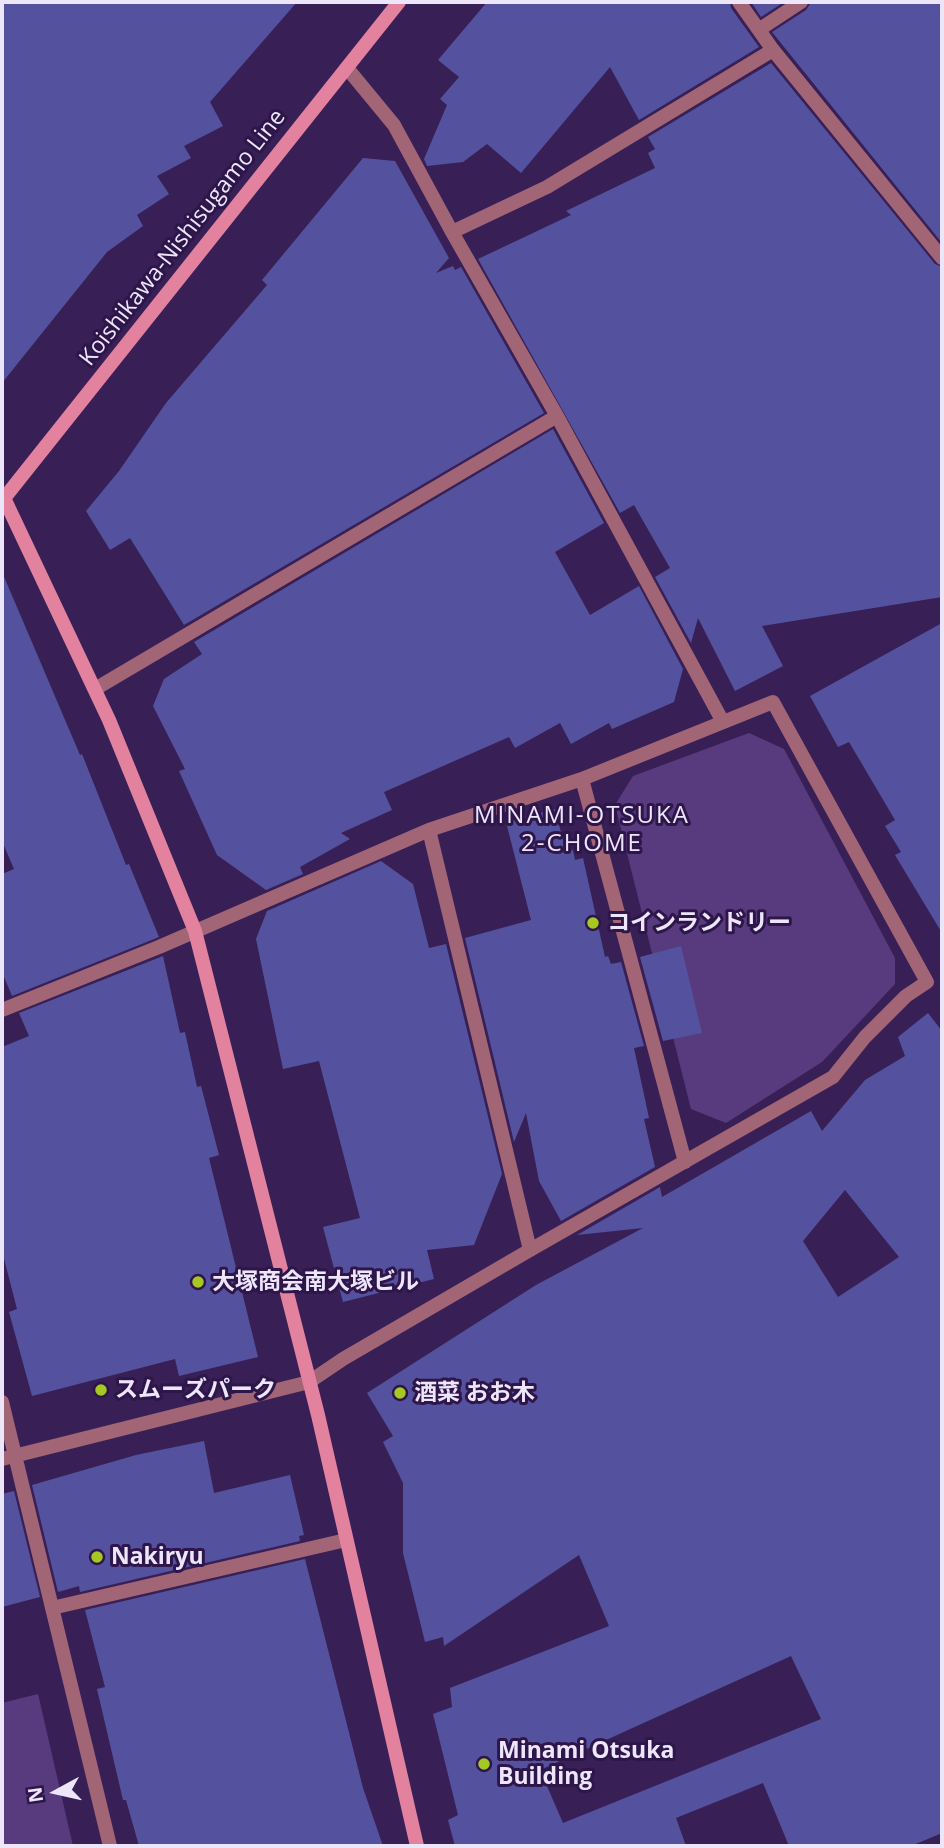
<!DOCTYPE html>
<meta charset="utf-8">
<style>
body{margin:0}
#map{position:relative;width:944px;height:1848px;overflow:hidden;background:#382056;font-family:"Open Sans",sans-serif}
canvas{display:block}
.frame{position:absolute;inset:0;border:4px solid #ede6fb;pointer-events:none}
.north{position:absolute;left:21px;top:1757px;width:70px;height:70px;-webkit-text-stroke:5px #2e164a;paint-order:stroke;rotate:262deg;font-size:19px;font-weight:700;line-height:28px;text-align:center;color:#ede6fb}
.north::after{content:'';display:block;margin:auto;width:24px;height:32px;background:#ede6fb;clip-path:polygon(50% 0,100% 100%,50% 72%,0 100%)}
</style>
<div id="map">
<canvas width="944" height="1848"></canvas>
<div class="frame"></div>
<div class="north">N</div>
</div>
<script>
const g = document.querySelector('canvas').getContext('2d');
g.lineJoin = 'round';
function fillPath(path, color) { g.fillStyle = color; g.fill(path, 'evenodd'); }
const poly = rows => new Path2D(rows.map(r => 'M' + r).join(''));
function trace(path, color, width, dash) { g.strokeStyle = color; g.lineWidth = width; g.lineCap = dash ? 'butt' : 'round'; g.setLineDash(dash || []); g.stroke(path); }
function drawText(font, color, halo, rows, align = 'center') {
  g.font = font + ' "Open Sans","Noto Sans JP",sans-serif'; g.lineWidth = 6; g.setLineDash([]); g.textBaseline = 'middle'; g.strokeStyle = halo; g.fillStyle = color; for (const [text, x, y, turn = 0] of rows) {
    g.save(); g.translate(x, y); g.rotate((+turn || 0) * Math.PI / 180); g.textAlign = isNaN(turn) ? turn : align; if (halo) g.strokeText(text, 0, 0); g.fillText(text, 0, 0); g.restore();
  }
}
const green = poly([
 [749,733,784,749,895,958,895,984,822,1062,726,1123,691,1109,615,805,633,776],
 [38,1694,73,1846,2,1846,2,1703]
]);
const building = poly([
 [2,2,297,2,210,102,223,126,184,146,191,158,157,176,169,194,137,215,143,226,107,252,2,383],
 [487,2,730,2,731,8,759,47,639,120,610,67,521,173,487,144,463,162,427,166,424,159,447,105,440,99,459,77,438,60],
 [751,2,784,2,761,17],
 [811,2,942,2,942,243,772,32,806,10],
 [771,63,935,264,942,267,942,597,762,626,783,666,735,691,698,618,691,643,655,577,670,568,634,505,620,513,478,259,571,215,566,211,655,168,648,153,655,149,648,137],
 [363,158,395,161,449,258,436,273,453,266,455,270,461,267,544,413,184,625,130,538,110,550,86,511,119,471,166,403,267,285,262,280],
 [553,429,604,523,555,552,590,615,639,586,683,669,674,702,612,729,609,723,571,744,560,723,515,748,509,737,384,792,392,810,341,833,350,839,300,867,303,874,266,890,217,855,179,771,185,769,153,706,164,679,202,654,194,642],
 [2,572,80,755,82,754,126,865,129,864,159,937,12,996,2,972,2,874,14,869,2,841],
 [942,623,942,933,895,855,901,852,885,826,895,820,849,742,838,747,810,696],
 [555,809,566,852,573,850,575,860,583,858,605,957,608,956,611,964,621,962,644,1046,634,1048,649,1118,644,1119,655,1167,561,1221,539,1181,526,1113,514,1142,465,938,531,920,506,822],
 [381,861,413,884,429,948,446,944,502,1174,474,1245,427,1250,434,1279,343,1302,323,1227,360,1218,319,1061,283,1069,256,939,267,911],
 [681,946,702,1033,663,1041,640,957],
 [163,956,180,1033,185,1032,197,1087,201,1086,219,1155,209,1158,258,1357,179,1376,175,1359,32,1396,9,1312,17,1309,2,1251,2,1047,29,1036,19,1013],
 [928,1013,942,1031,942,1833,911,1846,789,1846,763,1783,676,1818,686,1846,455,1846,448,1820,458,1815,433,1714,452,1707,450,1688,609,1626,579,1555,444,1646,443,1637,425,1642,403,1553,403,1483,383,1442,393,1436,367,1393,536,1285,643,1228,577,1235,660,1187,662,1197,811,1111,822,1131,865,1080,905,1056,898,1037],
 [845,1190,899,1257,838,1297,803,1241],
 [791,1656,821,1719,563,1823,540,1770],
 [204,1441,214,1493,290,1475,304,1535,299,1536,300,1541,80,1592,79,1586,58,1592,32,1485,136,1455],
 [14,1491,40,1597,2,1607,2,1494],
 [305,1559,363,1788,383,1846,139,1846,126,1800,123,1800,97,1689,105,1687,85,1610]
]);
const street = poly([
 [739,2,773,50,942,258],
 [760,29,801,2],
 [347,68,394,125,452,232,557,416,723,722],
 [452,232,547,187,773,50],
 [95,689,557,416],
 [582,779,685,1162],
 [429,830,530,1250],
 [2,1010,159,947,429,830,582,779,773,702,927,982,906,996,865,1037,833,1077,530,1250,343,1359,309,1382,2,1459],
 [2,1402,110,1846],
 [52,1608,346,1540]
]);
const secondary = poly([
 [4,498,109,720,195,931,318,1415,417,1846],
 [2,501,399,2]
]);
const markers = [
 [593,923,7,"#a5c822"],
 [198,1282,7,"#a5c822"],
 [101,1390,7,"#a5c822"],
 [400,1393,7,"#a5c822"],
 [97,1557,7,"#a5c822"],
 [484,1764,7,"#a5c822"]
];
const streetNames = [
 ["Koishikawa-Nishisugamo Line",183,238,-52]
];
const poiNames = [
 ["コインランドリー",607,923],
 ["大塚商会南大塚ビル",212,1282],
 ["スムーズパーク",115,1390],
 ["酒菜 おお木",414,1393],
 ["Nakiryu",111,1557],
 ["Minami Otsuka",498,1751],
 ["Building",498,1777]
];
const neighbourhoodNames = [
 ["MINAMI-OTSUKA",582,816],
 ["2-CHOME",582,844]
];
fillPath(green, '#583b7f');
fillPath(building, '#54529f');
trace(street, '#a26576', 14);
trace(secondary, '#e2829e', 14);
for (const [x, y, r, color] of markers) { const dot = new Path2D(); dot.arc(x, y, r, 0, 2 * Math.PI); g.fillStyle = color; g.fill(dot); trace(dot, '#2e164a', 2.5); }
drawText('23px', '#ede6fb', '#2e164a', streetNames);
drawText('bold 23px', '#ede6fb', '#2e164a', poiNames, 'left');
g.letterSpacing = '2px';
drawText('24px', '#ede6fb', '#2e164a', neighbourhoodNames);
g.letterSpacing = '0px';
</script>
